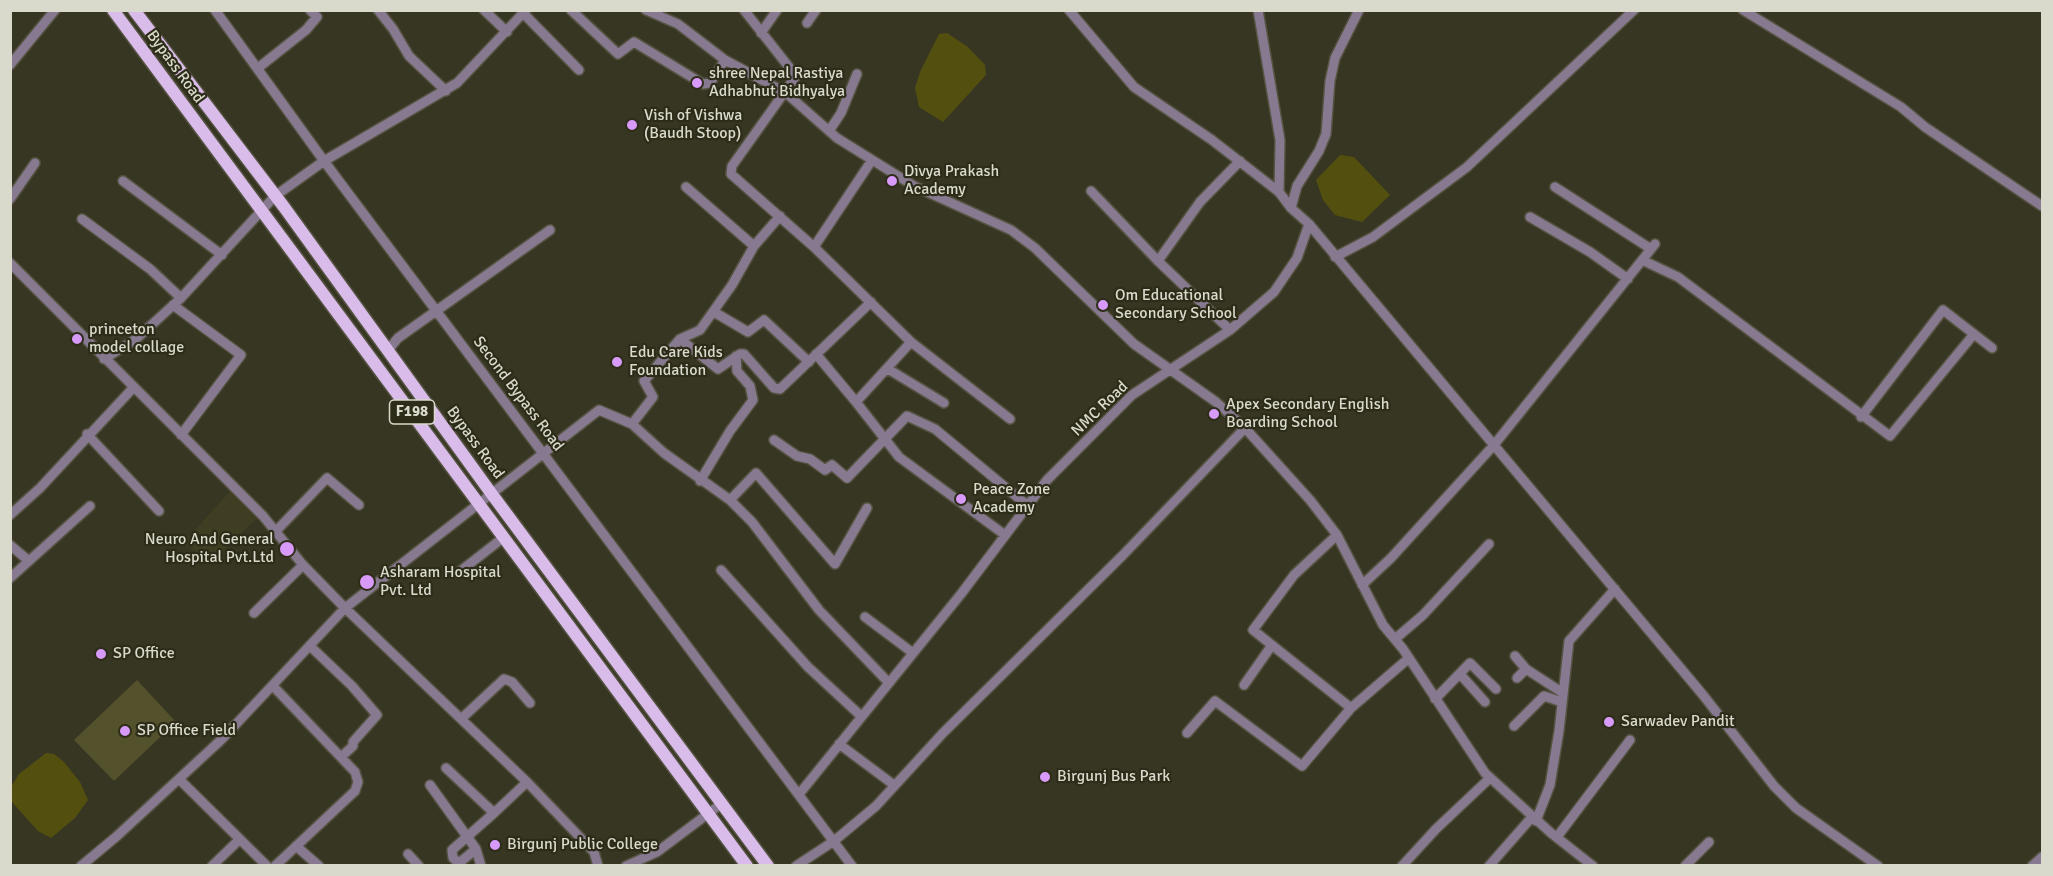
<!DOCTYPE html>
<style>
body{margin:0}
#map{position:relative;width:2053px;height:876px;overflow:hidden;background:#373622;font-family:Signika,sans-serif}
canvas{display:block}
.frame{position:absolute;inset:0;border:12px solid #d9d9cc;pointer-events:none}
</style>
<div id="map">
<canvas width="2053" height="876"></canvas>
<div class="frame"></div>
</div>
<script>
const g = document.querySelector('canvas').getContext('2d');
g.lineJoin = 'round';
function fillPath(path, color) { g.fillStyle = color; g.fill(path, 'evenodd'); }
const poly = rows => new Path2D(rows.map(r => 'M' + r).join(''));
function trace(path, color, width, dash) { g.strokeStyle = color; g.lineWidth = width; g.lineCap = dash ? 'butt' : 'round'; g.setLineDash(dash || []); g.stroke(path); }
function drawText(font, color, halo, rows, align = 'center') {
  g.font = font + ' Signika,sans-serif'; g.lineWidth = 4.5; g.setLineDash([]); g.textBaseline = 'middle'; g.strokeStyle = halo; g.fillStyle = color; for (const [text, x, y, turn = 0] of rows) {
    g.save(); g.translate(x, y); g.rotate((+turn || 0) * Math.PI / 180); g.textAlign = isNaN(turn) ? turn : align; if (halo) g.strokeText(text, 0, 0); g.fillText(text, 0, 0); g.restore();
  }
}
const built = poly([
 [232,489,259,516,211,563,183,543]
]);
const green = poly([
 [137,680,176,722,114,781,74,740]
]);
const water = poly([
 [947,33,968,47,985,65,986,75,943,122,919,107,915,88,920,72,939,34],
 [1340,155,1354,157,1390,195,1362,222,1335,215,1323,200,1316,180],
 [46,753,54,754,64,762,80,782,88,800,75,818,51,838,38,831,11,801,11,787,19,774]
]);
const minor = poly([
 [215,10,324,161,852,866],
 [378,10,393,29,409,56,446,91],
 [484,10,507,32],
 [571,10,618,54,634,42,703,84,710,83,725,60],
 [646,10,678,24,725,60,786,93,837,138,914,186,1011,230,1035,248,1134,344,1216,402,1245,428,1310,500,1337,535,1383,625,1403,649,1485,773,1551,833,1593,866],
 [744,10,796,76,732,166,731,174,814,247,911,342,856,402,899,457,1005,535],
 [1069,10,1134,87,1212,140,1279,192,1291,208],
 [1258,10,1280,140,1279,192],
 [1743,10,1901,107,1925,127,2042,206],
 [523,13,579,70],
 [807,23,816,10],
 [761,33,777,10],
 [10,65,55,10],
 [258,68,306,30,317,17,310,10],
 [829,131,841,113,857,74],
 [123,181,222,255],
 [686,187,754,246],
 [1555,187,1651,249],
 [1091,191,1158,261],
 [10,199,35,163],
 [1530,217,1590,252,1628,279],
 [82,219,150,269,181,298],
 [1309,224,1703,695,1774,786,1796,808,1878,866],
 [814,247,872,160],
 [1335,257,1373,237,1467,167,1634,10],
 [1642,260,1678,277,1890,436,1974,334],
 [10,263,263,516,303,565,345,608,527,782,594,852,598,866],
 [173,305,241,355,181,435],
 [714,312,748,332,764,320,809,362],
 [1230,330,1158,261,1200,202,1240,161],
 [680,339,718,369,740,354,744,354,774,388,780,389,871,302],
 [911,342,1010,419],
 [388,350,398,338,550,230],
 [816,354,856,402],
 [104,359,136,339,181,298,275,196,324,161,457,83,526,10],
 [888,369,944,403],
 [1861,417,1943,310,1992,348],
 [632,424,653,397,644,381,680,339,700,330,732,285,754,246,780,216],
 [87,434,159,511],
 [774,440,797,456,810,459,825,470,832,465,847,478,907,416,935,429,1028,506],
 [700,481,730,431,753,400,750,386,737,371,736,356],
 [730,500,756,473,835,564,867,508],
 [10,515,40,488,133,388],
 [276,531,327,478,359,505],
 [1337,535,1294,575,1253,630,1351,708],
 [10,545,29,561],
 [721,570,808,667,861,716],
 [458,573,504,537],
 [10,578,90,506],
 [1362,585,1391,558,1494,445,1655,244],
 [254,613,303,565],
 [865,617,913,653],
 [1395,639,1423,615,1489,544],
 [310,646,352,686,377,715,353,742,353,746,341,757],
 [1515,656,1526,669,1563,693],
 [1460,674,1485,702],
 [1517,678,1526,669],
 [1244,685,1272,645],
 [273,686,355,772,358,782,355,791,275,866],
 [1435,699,1470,663,1496,689],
 [461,719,504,679,512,682,530,703],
 [1514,726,1544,696,1562,702],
 [1187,733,1215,701,1302,766,1351,708,1409,658],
 [839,744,894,785],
 [446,768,494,813,527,782],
 [179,779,267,866],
 [430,785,476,849,481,866],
 [800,793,961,594,1047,480,1132,395,1230,330,1274,292,1297,258,1309,224,1291,208,1297,186,1319,151,1326,134,1330,81,1335,58,1359,10],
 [1536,821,1550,785,1559,731,1569,641,1615,589],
 [1557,837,1630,740],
 [296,846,319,866],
 [476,849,459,863,453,858,452,850,494,813],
 [408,854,419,866],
 [81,866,117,836,222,739,345,608,599,410,632,424,664,453,730,500,752,522,819,610,889,683],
 [212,866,240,839],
 [626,866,657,852,721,804],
 [796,866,834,841,876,806,943,733,1123,555,1245,428],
 [1402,866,1436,829,1490,778],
 [1489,866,1532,817],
 [1685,866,1709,842],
 [2032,866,2042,857]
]);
const major = poly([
 [113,10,747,866],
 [134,10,284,207,491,493,768,866]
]);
const markers = [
 [697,83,6,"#d89af8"],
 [632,125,6,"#d89af8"],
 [892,181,6,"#d89af8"],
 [1103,305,6,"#d89af8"],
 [77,339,6,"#d89af8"],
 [617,362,6,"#d89af8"],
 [1214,414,6,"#d89af8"],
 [961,499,6,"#d89af8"],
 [287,549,8,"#d89af8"],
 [367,582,8,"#d89af8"],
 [101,654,6,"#d89af8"],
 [1609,722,6,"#d89af8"],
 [125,731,6,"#d89af8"],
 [1045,777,6,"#d89af8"],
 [495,845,6,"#d89af8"]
];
const shields = [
 [412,412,45]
];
const shieldNames = [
 ["F198",412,412]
];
const streetNames = [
 ["Bypass Road",175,67,54],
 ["Second Bypass Road",518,394,53],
 ["NMC Road",1100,409,-44],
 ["Bypass Road",475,443,54]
];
const poiNames = [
 ["shree Nepal Rastiya",709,74],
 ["Adhabhut Bidhyalya",709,92],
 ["Vish of Vishwa",644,116],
 ["(Baudh Stoop)",644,134],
 ["Divya Prakash",904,172],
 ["Academy",904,190],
 ["Om Educational",1115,296],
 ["Secondary School",1115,314],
 ["princeton",89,330],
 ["model collage",89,348],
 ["Edu Care Kids",629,353],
 ["Foundation",629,371],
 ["Apex Secondary English",1226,405],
 ["Boarding School",1226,423],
 ["Peace Zone",973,490],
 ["Academy",973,508],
 ["Neuro And General",274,540,"right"],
 ["Hospital Pvt.Ltd",274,558,"right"],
 ["Asharam Hospital",380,573],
 ["Pvt. Ltd",380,591],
 ["SP Office",113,654],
 ["Sarwadev Pandit",1621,722],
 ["SP Office Field",137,731],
 ["Birgunj Bus Park",1057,777],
 ["Birgunj Public College",507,845]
];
fillPath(built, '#3f3e22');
fillPath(green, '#54522c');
fillPath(water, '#53500f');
trace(minor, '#545341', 12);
trace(major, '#545341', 15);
trace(minor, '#87798f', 9);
trace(major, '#d9bce9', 12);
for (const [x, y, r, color] of markers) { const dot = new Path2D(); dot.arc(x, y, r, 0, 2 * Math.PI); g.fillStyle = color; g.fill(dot); trace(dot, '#2d2c18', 2); }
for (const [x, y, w] of shields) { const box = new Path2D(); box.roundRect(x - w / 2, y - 12, w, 24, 4.5); g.fillStyle = '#2d2c18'; g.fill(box); trace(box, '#d9d9cc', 1.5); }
drawText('bold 15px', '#d9d9cc', null, shieldNames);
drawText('16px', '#d9d9cc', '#2d2c18', streetNames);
drawText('16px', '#d9d9cc', '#2d2c18', poiNames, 'left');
</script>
